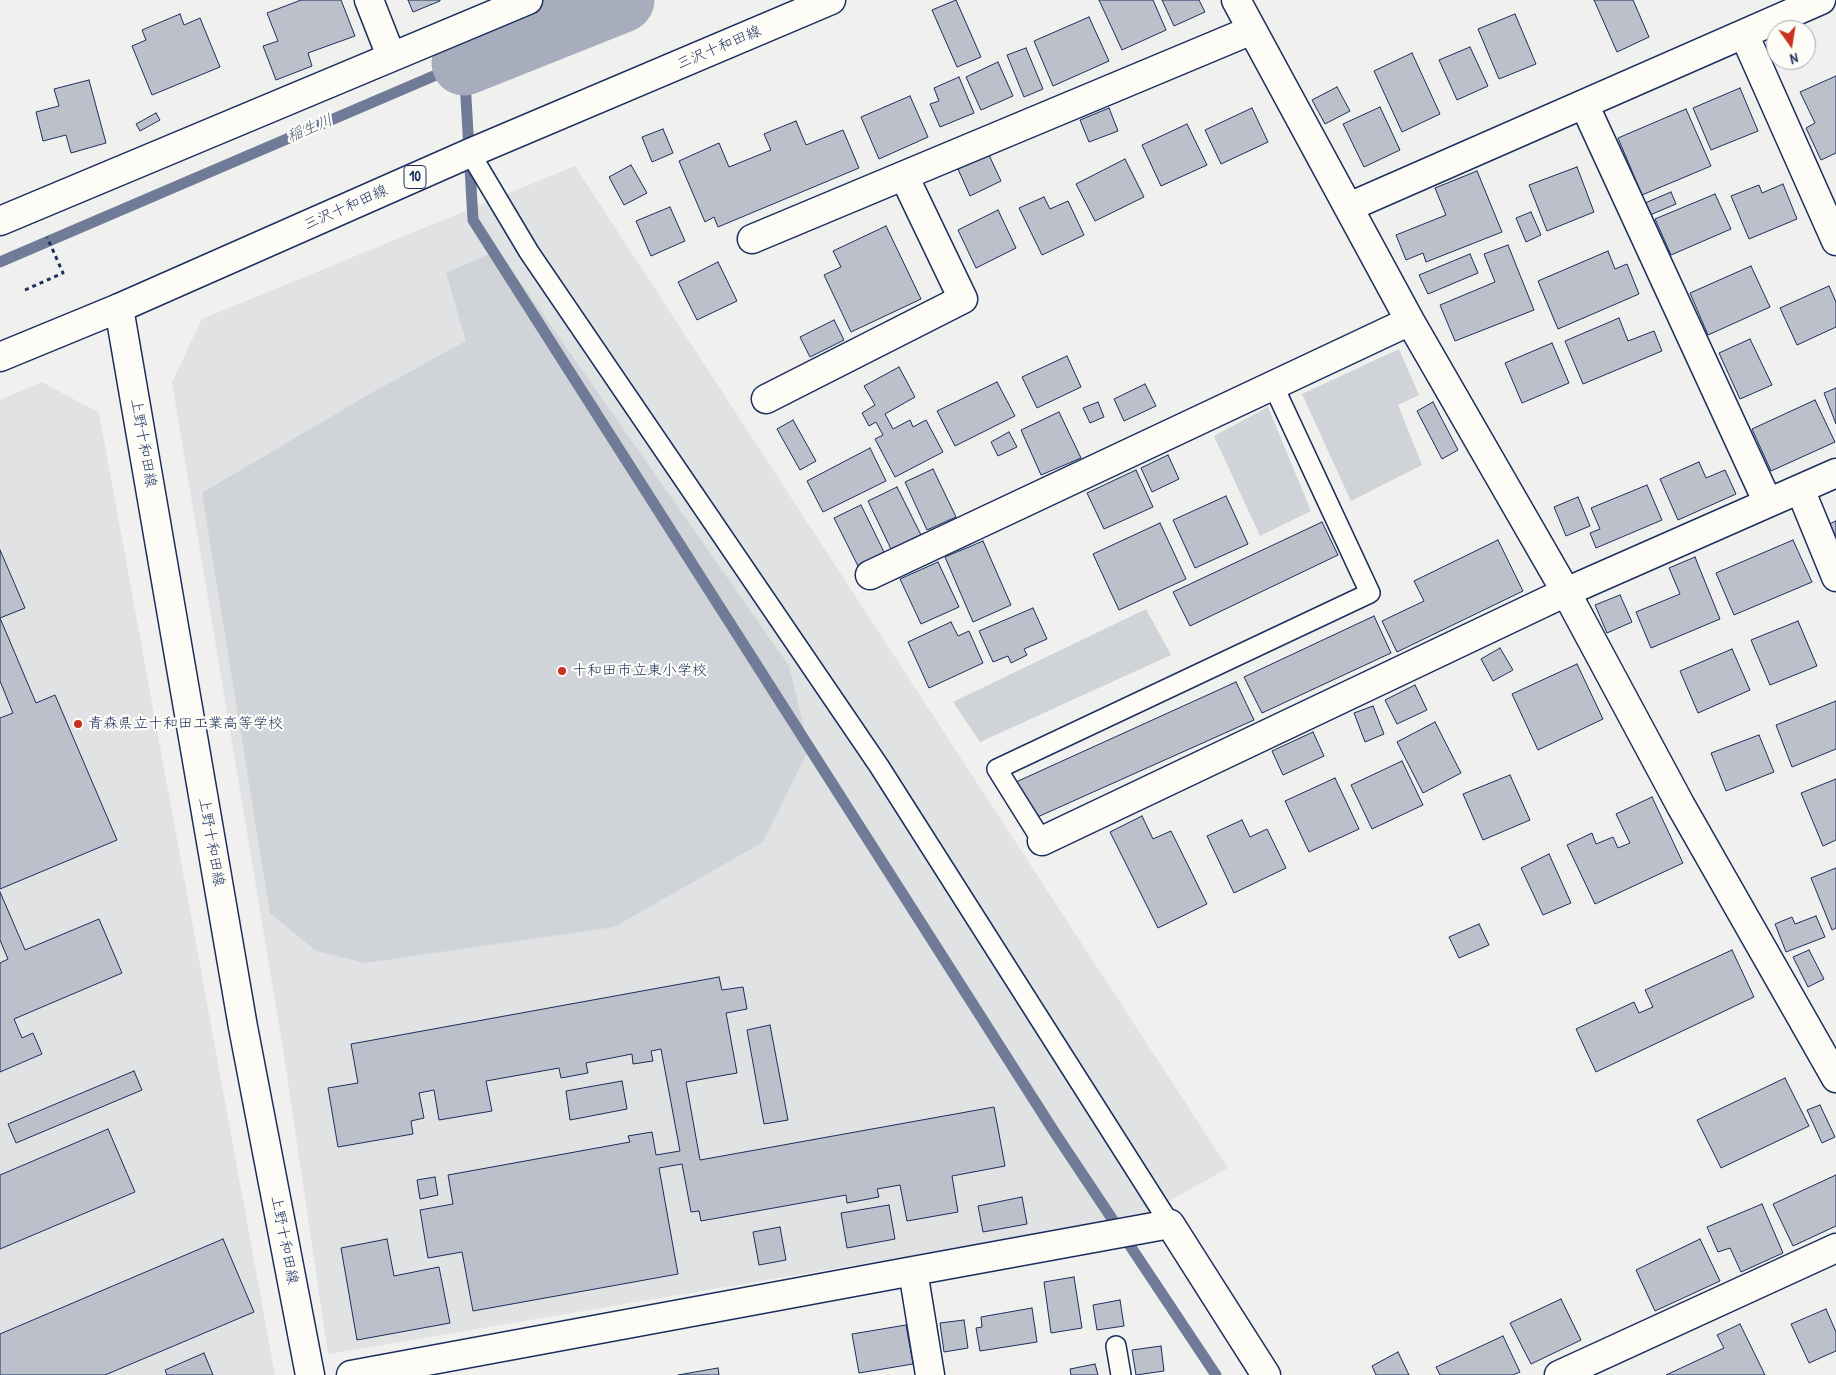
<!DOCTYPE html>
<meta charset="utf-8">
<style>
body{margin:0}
#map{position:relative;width:1836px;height:1375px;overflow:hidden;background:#f0f0ee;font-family:"Patrick Hand",sans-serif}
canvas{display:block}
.north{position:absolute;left:1766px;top:20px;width:50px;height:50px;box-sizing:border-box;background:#fdfcf7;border:1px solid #a3aaba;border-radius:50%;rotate:167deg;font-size:14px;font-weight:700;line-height:20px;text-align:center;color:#1b2f5e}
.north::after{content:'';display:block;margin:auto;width:18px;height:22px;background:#c8321e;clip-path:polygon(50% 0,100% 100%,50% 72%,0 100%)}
</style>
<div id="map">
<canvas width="1836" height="1375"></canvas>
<div class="north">N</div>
</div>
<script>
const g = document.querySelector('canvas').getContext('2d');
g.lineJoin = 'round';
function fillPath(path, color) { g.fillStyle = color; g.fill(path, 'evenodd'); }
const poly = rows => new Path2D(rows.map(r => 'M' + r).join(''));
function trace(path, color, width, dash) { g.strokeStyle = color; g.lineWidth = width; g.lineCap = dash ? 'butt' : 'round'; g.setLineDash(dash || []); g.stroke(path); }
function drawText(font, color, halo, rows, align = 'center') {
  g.font = font + ' "Patrick Hand","Klee One",sans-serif'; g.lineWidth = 4.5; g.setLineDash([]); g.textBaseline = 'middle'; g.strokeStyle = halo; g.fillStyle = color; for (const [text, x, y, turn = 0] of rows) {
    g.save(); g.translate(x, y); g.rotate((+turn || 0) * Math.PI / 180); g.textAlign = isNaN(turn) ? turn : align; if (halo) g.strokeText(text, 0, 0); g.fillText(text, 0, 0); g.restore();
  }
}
const built = poly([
 [575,166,1228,1168,1141,1217,328,1354,284,1055,172,382,202,319],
 [42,382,99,413,275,1375,0,1375,0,400]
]);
const green = poly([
 [498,250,789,666,809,749,763,842,614,927,365,963,316,951,270,913,202,493,373,392,466,341,446,273],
 [1399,349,1419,395,1398,405,1422,465,1351,501,1302,394],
 [1268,407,1311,511,1260,536,1214,436],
 [1146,609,1171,655,980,742,953,702]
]);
const stream = poly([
 [0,262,464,63,473,220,1055,1133,1216,1375]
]);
const river = poly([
 [464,63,622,0]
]);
const building = poly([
 [301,0,341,0,355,36,308,53,312,66,276,80,263,46,278,41,267,13,301,0],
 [408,0,440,0,440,1,413,12,408,0],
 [956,0,981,57,957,67,932,10,956,0],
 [1099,0,1153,0,1166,30,1122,50,1099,0],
 [1162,0,1199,0,1205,12,1174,26,1162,0],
 [1594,0,1633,0,1649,37,1617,52,1594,0],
 [180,14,184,25,200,18,220,67,152,95,132,46,146,40,142,30,180,14],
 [1515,14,1536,64,1499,79,1478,29,1515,14],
 [1089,17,1109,61,1053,86,1034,41,1089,17],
 [1470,47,1488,86,1457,100,1439,60,1470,47],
 [1026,48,1043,89,1024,97,1007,55,1026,48],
 [1412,53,1440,114,1402,132,1374,71,1412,53],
 [998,62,1013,96,981,110,966,77,998,62],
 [1836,76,1836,153,1821,160,1806,128,1815,123,1800,92,1836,76],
 [959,77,974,113,940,127,930,104,939,101,934,88,959,77],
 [89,80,106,143,71,153,66,135,43,141,36,112,59,106,54,89,89,80],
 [1337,87,1350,111,1325,124,1312,100,1337,87],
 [1740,88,1758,131,1711,150,1693,108,1740,88],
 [910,96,928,137,879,159,861,117,910,96],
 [1380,107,1400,150,1364,167,1343,124,1380,107],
 [1109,108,1118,131,1089,142,1080,120,1109,108],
 [1252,108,1268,142,1221,164,1205,130,1252,108],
 [1686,109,1711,166,1642,195,1618,138,1686,109],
 [156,113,160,120,140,131,136,124,156,113],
 [796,121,806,145,843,130,859,168,718,227,714,217,705,222,679,161,719,143,729,167,771,150,764,134,796,121],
 [1187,124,1207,165,1161,186,1142,145,1187,124],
 [663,129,673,153,652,162,642,137,663,129],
 [989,155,1001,181,970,196,958,169,989,155],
 [1125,159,1144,197,1095,221,1076,184,1125,159],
 [631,165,647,193,624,205,609,177,631,165],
 [1577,167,1594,212,1547,231,1529,185,1577,167],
 [1477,171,1502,232,1426,262,1423,253,1406,260,1396,235,1446,215,1435,188,1477,171],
 [1783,184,1797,219,1749,239,1731,196,1759,185,1762,193,1783,184],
 [1671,192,1676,204,1650,215,1645,203,1671,192],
 [1715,194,1731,229,1671,255,1655,219,1715,194],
 [1044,197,1050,209,1068,201,1084,235,1042,255,1019,208,1044,197],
 [670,207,685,241,651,256,636,221,670,207],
 [998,210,1016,248,976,268,958,230,998,210],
 [1531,212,1541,235,1526,242,1516,218,1531,212],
 [886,226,921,299,851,332,824,275,841,267,833,251,886,226],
 [1508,245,1534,310,1455,341,1440,305,1495,282,1484,254,1508,245],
 [1608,251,1615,269,1627,264,1639,294,1558,329,1538,281,1608,251],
 [1470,254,1478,273,1428,294,1419,275,1470,254],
 [718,262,737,301,697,320,678,282,718,262],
 [1751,266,1770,307,1708,335,1690,293,1751,266],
 [1829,286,1836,302,1836,327,1797,345,1780,308,1829,286],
 [1619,318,1628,341,1654,331,1662,351,1583,384,1565,341,1619,318],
 [834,320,844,340,810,357,800,337,834,320],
 [1750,339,1772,385,1740,399,1719,353,1750,339],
 [1552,343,1569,383,1522,403,1505,363,1552,343],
 [1067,356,1081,387,1037,408,1022,377,1067,356],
 [899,367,915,397,885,414,893,429,910,420,913,427,926,420,943,452,895,477,875,439,883,435,876,422,869,426,862,413,875,405,864,386,899,367],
 [997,382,1015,416,955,446,937,411,997,382],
 [1145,384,1156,406,1124,421,1114,399,1145,384],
 [1836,388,1836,424,1824,393,1836,388],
 [1815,400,1835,442,1771,471,1752,429,1815,400],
 [1098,402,1104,417,1090,423,1083,408,1098,402],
 [1433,402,1458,450,1442,459,1417,411,1433,402],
 [1059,412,1081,458,1041,475,1021,430,1059,412],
 [793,420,816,461,800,470,777,429,793,420],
 [1009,432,1017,447,998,456,991,442,1009,432],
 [870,448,886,481,823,512,807,481,870,448],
 [1168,455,1179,479,1152,492,1141,468,1168,455],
 [1699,462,1706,478,1725,470,1736,494,1678,520,1660,479,1699,462],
 [933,469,956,517,927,530,905,482,933,469],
 [1136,470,1153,507,1104,529,1087,493,1136,470],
 [1647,485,1662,520,1596,548,1590,533,1600,529,1591,508,1647,485],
 [897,487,921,535,891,549,868,501,897,487],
 [1226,496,1248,544,1195,568,1173,520,1226,496],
 [1578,497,1590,526,1566,536,1554,507,1578,497],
 [861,505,884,552,858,566,834,518,861,505],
 [1836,521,1836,545,1827,525,1836,521],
 [1322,522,1338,555,1190,626,1173,592,1322,522],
 [1160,523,1186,579,1119,610,1093,554,1160,523],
 [1498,540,1523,591,1397,652,1382,621,1424,601,1414,581,1498,540],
 [1793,540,1812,582,1734,615,1716,573,1793,540],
 [983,541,1011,605,973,622,945,557,983,541],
 [0,550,25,608,0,618,36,703,55,695,117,840,0,889,0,718,13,713,0,681,0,550],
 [1695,557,1720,619,1651,648,1636,612,1680,594,1669,568,1695,557],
 [938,562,959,607,921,624,900,579,938,562],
 [1620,595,1632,622,1607,633,1595,605,1620,595],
 [1033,608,1047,639,1024,649,1027,655,1011,663,1008,656,993,662,979,631,1033,608],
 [1374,616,1391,653,1262,713,1244,677,1374,616],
 [1798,621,1817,666,1770,685,1751,640,1798,621],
 [951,622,958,636,969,631,983,663,929,688,908,642,951,622],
 [1500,648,1513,670,1493,681,1481,659,1500,648],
 [1732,649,1750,690,1698,713,1680,671,1732,649],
 [1577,664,1603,719,1538,750,1512,694,1577,664],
 [1236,682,1254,720,1033,819,1016,782,1236,682],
 [1415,685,1427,710,1397,724,1385,700,1415,685],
 [1836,701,1836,749,1792,767,1776,725,1836,701],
 [1373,706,1384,734,1365,742,1354,713,1373,706],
 [1435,722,1461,773,1423,793,1397,742,1435,722],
 [1313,732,1324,756,1283,775,1272,751,1313,732],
 [1759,735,1774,772,1726,791,1711,753,1759,735],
 [1402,761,1423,805,1372,829,1351,785,1402,761],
 [1510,775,1530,820,1483,840,1463,794,1510,775],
 [1335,778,1359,829,1309,852,1285,801,1335,778],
 [1836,779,1836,840,1823,846,1801,793,1836,779],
 [1652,797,1683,863,1595,904,1567,845,1592,833,1596,844,1613,837,1618,848,1630,843,1616,814,1652,797],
 [1142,816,1153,839,1171,831,1207,904,1158,928,1110,832,1142,816],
 [1242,820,1250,837,1267,829,1286,868,1234,893,1207,836,1242,820],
 [1549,854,1571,903,1543,915,1521,868,1549,854],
 [1836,868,1836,928,1832,930,1811,878,1836,868],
 [0,892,25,950,99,919,122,973,14,1019,22,1038,33,1033,42,1054,0,1072,0,963,8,959,0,940,0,892],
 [1816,916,1825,937,1786,952,1775,924,1792,917,1795,924,1816,916],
 [1479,924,1489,945,1459,958,1449,937,1479,924],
 [1732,950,1754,997,1596,1072,1576,1029,1634,1002,1639,1013,1653,1007,1645,990,1732,950],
 [1809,950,1824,979,1808,987,1793,957,1809,950],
 [719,977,722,990,743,987,747,1009,726,1013,737,1073,686,1082,700,1160,994,1107,1005,1166,952,1176,958,1212,907,1221,900,1185,877,1189,879,1197,847,1203,846,1195,701,1221,699,1211,691,1212,682,1164,659,1168,678,1274,473,1311,462,1252,428,1258,420,1210,453,1204,448,1175,630,1142,628,1136,652,1132,656,1155,680,1151,661,1049,651,1051,653,1061,633,1064,632,1054,586,1063,588,1073,561,1078,559,1068,486,1081,492,1111,439,1120,434,1090,419,1093,424,1118,411,1121,413,1134,338,1147,328,1088,358,1083,351,1044,719,977],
 [770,1025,788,1120,764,1124,747,1030,770,1025],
 [134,1071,142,1090,16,1143,8,1124,134,1071],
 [1785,1078,1809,1126,1721,1168,1697,1120,1785,1078],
 [622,1081,627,1109,570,1120,566,1091,622,1081],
 [1820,1105,1835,1137,1822,1143,1807,1110,1820,1105],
 [108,1129,135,1192,0,1249,0,1175,108,1129],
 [1836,1175,1836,1226,1793,1246,1773,1204,1836,1175],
 [435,1177,438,1195,420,1199,417,1180,435,1177],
 [1022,1197,1027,1224,983,1232,978,1206,1022,1197],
 [1762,1204,1783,1253,1741,1272,1730,1248,1718,1252,1707,1227,1762,1204],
 [889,1205,895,1239,847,1248,841,1213,889,1205],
 [780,1227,786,1260,759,1265,753,1232,780,1227],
 [223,1239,254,1312,105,1375,0,1375,0,1334,223,1239],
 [387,1239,394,1276,439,1267,450,1323,357,1340,341,1248,387,1239],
 [1700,1239,1720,1281,1655,1311,1636,1270,1700,1239],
 [1074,1277,1082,1328,1051,1333,1044,1282,1074,1277],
 [1561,1299,1581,1340,1531,1364,1510,1323,1561,1299],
 [1120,1300,1124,1326,1097,1330,1093,1305,1120,1300],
 [1032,1308,1037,1342,980,1351,976,1328,982,1327,981,1317,1032,1308],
 [1826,1309,1836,1332,1836,1351,1809,1363,1791,1324,1826,1309],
 [964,1320,968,1348,944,1352,940,1323,964,1320],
 [1740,1324,1765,1375,1666,1375,1724,1348,1717,1335,1740,1324],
 [906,1325,913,1364,859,1373,852,1334,906,1325],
 [1503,1336,1520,1372,1513,1375,1440,1375,1436,1367,1503,1336],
 [1161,1346,1164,1371,1136,1375,1132,1350,1161,1346],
 [1398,1352,1409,1375,1376,1375,1372,1366,1398,1352],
 [204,1353,213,1375,167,1375,165,1370,204,1353],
 [1095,1364,1098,1375,1071,1375,1070,1369,1095,1364],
 [718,1368,719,1375,678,1375,718,1368]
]);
const path = poly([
 [25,290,63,273,47,237]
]);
const service = poly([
 [470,153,529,252,879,766,1170,1224],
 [1042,841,997,769,1370,593,1273,385],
 [1116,1346,1121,1375]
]);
const minor = poly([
 [369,0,391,56],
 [1236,0,1410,321,1566,592,1681,806,1836,1078],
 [1744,34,1836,241],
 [1584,104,1768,503],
 [1349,207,1821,0],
 [0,221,528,0],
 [752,239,1252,30],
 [766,399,963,299,904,176],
 [1800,489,1836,577],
 [870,575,1410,321],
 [1042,841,1566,592,1836,473],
 [913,1271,1170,1224,1266,1375],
 [351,1375,913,1271,930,1375],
 [1559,1375,1836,1248]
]);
const secondary = poly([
 [119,308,243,1027,310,1375]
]);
const primary = poly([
 [0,357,119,308,470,153,831,0]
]);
const markers = [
 [562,671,5,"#c8321e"],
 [78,724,5,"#c8321e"]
];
const shields = [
 [415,177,22]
];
const shieldNames = [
 ["10",415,177]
];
const streetNames = [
 ["三沢十和田線",719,48,-23],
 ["三沢十和田線",346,208,-24],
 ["上野十和田線",143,443,80],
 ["上野十和田線",211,842,80],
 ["上野十和田線",284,1240,79]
];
const poiNames = [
 ["十和田市立東小学校",572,671],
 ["青森県立十和田工業高等学校",88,724]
];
const waterNames = [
 ["稲生川",310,129,-23]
];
fillPath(built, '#e0e2e3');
fillPath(green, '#d0d3d8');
trace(stream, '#6f7b97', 11);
trace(river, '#a7adbd', 65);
fillPath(building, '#bbc0ca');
trace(building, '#1b2f5e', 1);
trace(service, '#1b2f5e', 22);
trace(minor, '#1b2f5e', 31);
trace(secondary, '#1b2f5e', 31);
trace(primary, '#1b2f5e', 31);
trace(path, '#1b2f5e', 3, [4, 4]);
trace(service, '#fdfcf7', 19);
trace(minor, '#fdfcf7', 28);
trace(secondary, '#fdfcf7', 28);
trace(primary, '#fdfcf7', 28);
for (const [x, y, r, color] of markers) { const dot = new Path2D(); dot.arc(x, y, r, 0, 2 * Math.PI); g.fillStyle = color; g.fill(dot); trace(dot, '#fdfcf7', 2); }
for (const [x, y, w] of shields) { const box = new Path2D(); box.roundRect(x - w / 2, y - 11.5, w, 23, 4); g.fillStyle = '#fdfcf7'; g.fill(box); trace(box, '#1b2f5e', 1); }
drawText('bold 14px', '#1b2f5e', null, shieldNames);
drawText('15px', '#1b2f5e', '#fdfcf7', streetNames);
drawText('15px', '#1b2f5e', '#fdfcf7', poiNames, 'left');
drawText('italic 16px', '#4c5b7f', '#fdfcf7', waterNames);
</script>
